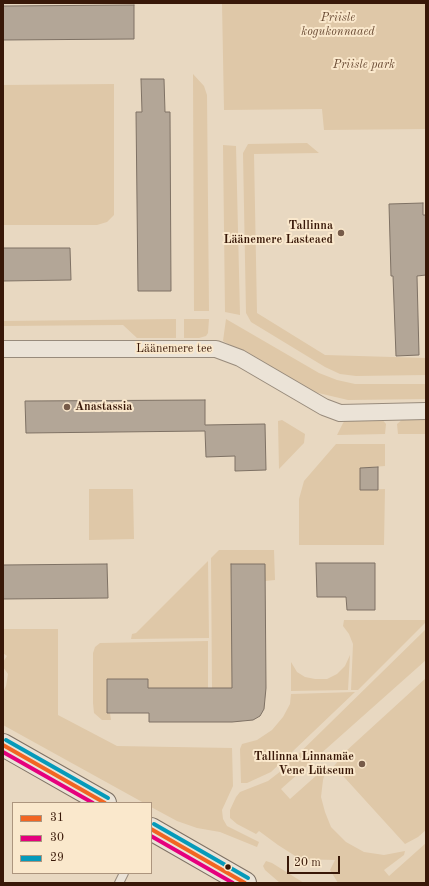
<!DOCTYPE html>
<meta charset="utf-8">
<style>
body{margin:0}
#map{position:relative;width:429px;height:886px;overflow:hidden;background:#e8d8c1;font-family:"Old Standard TT",serif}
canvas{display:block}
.frame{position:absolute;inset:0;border:4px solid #381808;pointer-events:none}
.legend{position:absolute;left:12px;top:802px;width:140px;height:72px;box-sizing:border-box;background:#fae8cc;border:1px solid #ac957e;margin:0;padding:5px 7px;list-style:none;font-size:12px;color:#381808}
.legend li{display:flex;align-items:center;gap:8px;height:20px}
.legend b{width:20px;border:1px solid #ac957e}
.scale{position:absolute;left:287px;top:856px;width:53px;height:18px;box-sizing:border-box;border:2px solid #381808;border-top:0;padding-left:5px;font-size:12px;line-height:14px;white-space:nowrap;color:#381808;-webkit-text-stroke:3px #fae8cc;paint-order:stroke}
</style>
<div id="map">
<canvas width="429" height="886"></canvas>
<div class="frame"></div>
<ul class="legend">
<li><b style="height:5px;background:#f26522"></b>31</li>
<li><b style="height:5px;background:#e5007d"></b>30</li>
<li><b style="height:5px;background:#069aba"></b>29</li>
</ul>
<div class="scale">20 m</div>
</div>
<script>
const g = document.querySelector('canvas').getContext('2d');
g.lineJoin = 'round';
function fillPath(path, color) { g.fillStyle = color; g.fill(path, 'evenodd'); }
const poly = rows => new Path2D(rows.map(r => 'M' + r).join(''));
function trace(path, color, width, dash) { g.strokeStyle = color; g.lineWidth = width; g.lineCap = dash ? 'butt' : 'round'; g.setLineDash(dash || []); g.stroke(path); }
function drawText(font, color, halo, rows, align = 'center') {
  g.font = font + ' "Old Standard TT",serif'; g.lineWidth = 4; g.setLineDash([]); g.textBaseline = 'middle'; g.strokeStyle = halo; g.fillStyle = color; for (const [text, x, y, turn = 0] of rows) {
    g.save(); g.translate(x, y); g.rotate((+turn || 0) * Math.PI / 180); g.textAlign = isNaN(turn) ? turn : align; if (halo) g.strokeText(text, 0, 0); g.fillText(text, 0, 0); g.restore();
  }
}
const green = poly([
 [222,3,426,3,426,129,324,130,322,109,224,110],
 [193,74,204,86,207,95,209,311,194,311],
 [114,84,114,215,107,222,97,225,3,225,3,85],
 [307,143,319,153,254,154,257,313,325,355,426,358,426,375,356,376,340,374,325,367,251,322,246,313,243,153,248,144],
 [223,145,236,146,240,315,225,312],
 [176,319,176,338,137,338,123,325,3,326,3,321],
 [184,319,209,319,208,333,206,336,199,338,184,338],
 [226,319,319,373,337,380,355,384,426,384,426,399,348,400,314,392,223,341],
 [380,417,386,424,385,434,337,435,343,423,347,418],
 [403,419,426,419,426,434,398,434,397,424],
 [282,420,305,434,304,443,279,469,278,421],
 [336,444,385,444,385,466,360,468,360,490,385,489,384,545,299,545,299,499,304,481],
 [89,489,133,489,134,539,89,540],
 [219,550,274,550,275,580,265,581,264,564,231,564,232,688,212,688,211,558],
 [208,561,209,638,131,639,132,634,136,633],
 [344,620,426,620,426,622,358,690,351,690,353,644,349,634,343,626],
 [3,629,58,629,58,715,117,746,232,748,233,786,222,810,223,819,227,826,259,842,257,847,220,832,197,828,177,821,151,807,151,803,144,803,3,725,3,692,6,686,8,674,3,667,3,662,7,656,3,653],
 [426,629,426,660,281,789,290,799,327,766,323,780,321,797,325,812,331,827,346,842,364,852,384,855,405,851,404,855,384,870,389,876,426,843,426,883,338,883,330,870,335,860,300,859,278,845,259,831,256,834,237,824,230,818,230,810,236,797,240,792,268,781,281,771],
 [208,641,208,688,148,688,148,679,107,679,107,713,110,713,111,720,102,720,94,713,93,703,93,653,95,647,100,643],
 [350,655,348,690,291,691,291,662,297,672,305,677,315,679,327,679,337,674,345,666],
 [426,678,426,830,418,837,405,844,334,766,345,752],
 [355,692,271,772,247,783,241,783,240,749,242,744,257,740,272,730,283,717,290,704,291,694],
 [266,861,272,863,304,883,280,883,265,870,263,866]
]);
const building = poly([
 [134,5,134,39,3,40,3,6,134,5],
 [141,79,164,79,165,112,170,112,171,291,138,291,136,112,142,112,141,79],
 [423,203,423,215,426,215,426,275,417,276,419,355,396,356,393,276,391,276,389,204,423,203],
 [3,248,70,248,71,280,3,281,3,248],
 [205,400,205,425,265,424,266,470,235,471,235,456,206,457,205,431,26,433,25,401,205,400],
 [378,467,378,490,360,490,360,468,378,467],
 [316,563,375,563,375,610,347,610,346,597,317,597,316,563],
 [107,564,108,598,3,599,3,565,107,564],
 [231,564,265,564,266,688,264,709,260,716,253,720,232,722,149,722,149,713,107,713,107,679,148,679,148,688,232,688,231,564]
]);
const lane = poly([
 [119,883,124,873]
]);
const street = poly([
 [3,349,216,349,240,358,324,407,340,413,426,411]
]);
const secondary = poly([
 [3,745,105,803],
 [151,829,245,883]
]);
const bus1 = poly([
 [3,745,105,803],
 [151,829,245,883]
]);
const bus2 = poly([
 [3,752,93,803],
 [151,836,233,883]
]);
const bus3 = poly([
 [6,740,108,798],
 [154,824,248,878]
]);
const markers = [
 [341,233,4,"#765b49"],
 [67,407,4,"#765b49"],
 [362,764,4,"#765b49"],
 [228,867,3.5,"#381808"]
];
const parkNames = [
 ["Priisle",338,18],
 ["kogukonnaaed",338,32],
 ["Priisle park",364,65]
];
const poiNames = [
 ["Tallinna",333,226],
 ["Läänemere Lasteaed",333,240],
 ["Anastassia",75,407,"left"],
 ["Tallinna Linnamäe",354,757],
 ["Vene Lütseum",354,771]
];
const streetNames = [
 ["Läänemere tee",174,349]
];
fillPath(green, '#dfc8a8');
fillPath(building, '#b3a697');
trace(building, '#7e7164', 1);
trace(lane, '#988b7c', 10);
trace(street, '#988b7c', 18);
trace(secondary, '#7e7164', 24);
trace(lane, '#ebe3d7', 8);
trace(street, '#ebe3d7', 16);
trace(secondary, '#ebe3d7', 22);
trace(bus1, '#f26522', 4);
trace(bus2, '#e5007d', 4);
trace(bus3, '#069aba', 4);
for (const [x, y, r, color] of markers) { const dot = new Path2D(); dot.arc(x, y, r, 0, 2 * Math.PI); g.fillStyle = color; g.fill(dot); trace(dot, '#fae8cc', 1.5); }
drawText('italic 12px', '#684932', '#fae8cc', parkNames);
drawText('bold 12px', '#381808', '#fae8cc', poiNames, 'right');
drawText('12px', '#381808', '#fae8cc', streetNames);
</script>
